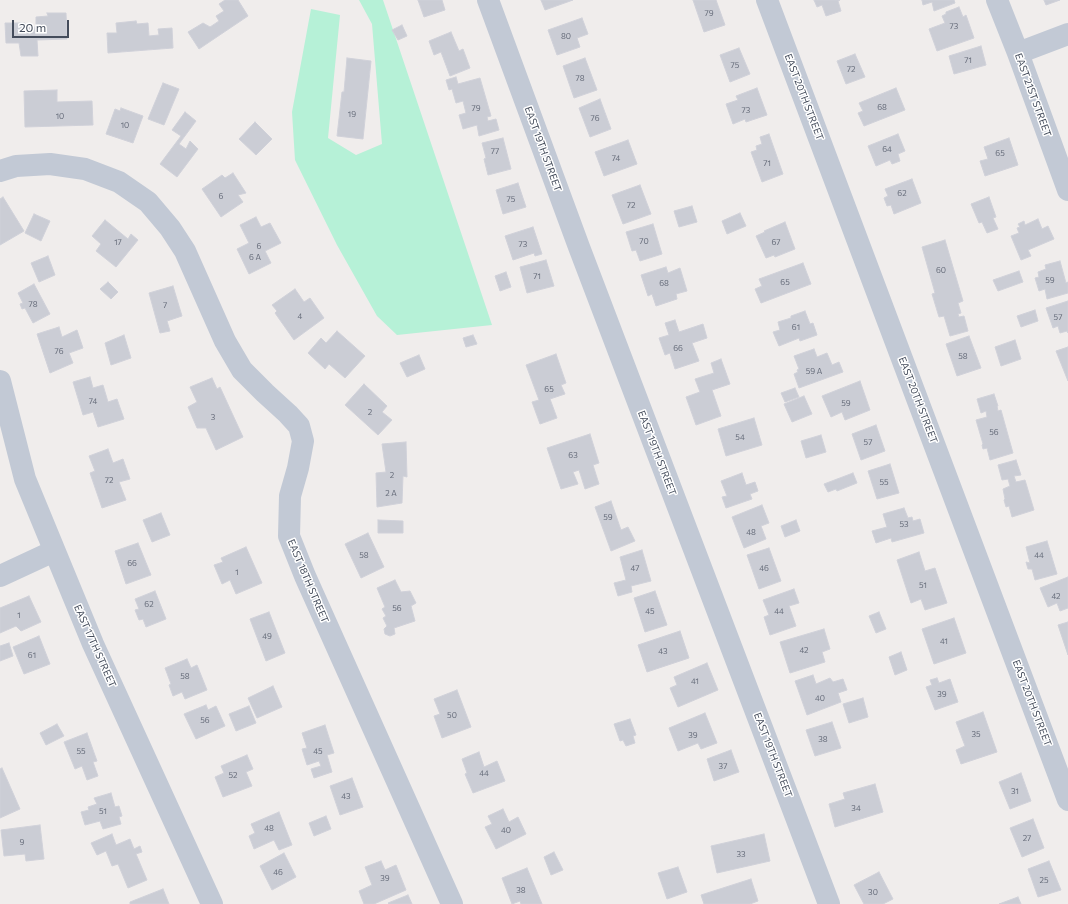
<!DOCTYPE html>
<style>
body{margin:0}
#map{position:relative;width:1068px;height:904px;overflow:hidden;background:#f0edec;font-family:Commissioner,sans-serif}
canvas{display:block}
.scale{position:absolute;left:12px;top:20px;width:57px;height:18px;box-sizing:border-box;border:2px solid #444c5b;border-top:0;padding-left:5px;font-size:12px;line-height:14px;white-space:nowrap;color:#444c5b;-webkit-text-stroke:3px #fff;paint-order:stroke}
</style>
<div id="map">
<canvas width="1068" height="904"></canvas>
<div class="scale">20 m</div>
</div>
<script>
const g = document.querySelector('canvas').getContext('2d');
g.lineJoin = 'round';
function fillPath(path, color) { g.fillStyle = color; g.fill(path, 'evenodd'); }
const poly = rows => new Path2D(rows.map(r => 'M' + r).join(''));
function trace(path, color, width, dash) { g.strokeStyle = color; g.lineWidth = width; g.lineCap = dash ? 'butt' : 'round'; g.setLineDash(dash || []); g.stroke(path); }
function drawText(font, color, halo, rows, align = 'center') {
  g.font = font + ' Commissioner,sans-serif'; g.lineWidth = 3; g.setLineDash([]); g.textBaseline = 'middle'; g.strokeStyle = halo; g.fillStyle = color; for (const [text, x, y, turn = 0] of rows) {
    g.save(); g.translate(x, y); g.rotate((+turn || 0) * Math.PI / 180); g.textAlign = isNaN(turn) ? turn : align; if (halo) g.strokeText(text, 0, 0); g.fillText(text, 0, 0); g.restore();
  }
}
const green = poly([
 [359,0,383,0,492,325,397,335,377,316,337,245,295,160,292,112,311,9,340,15,328,138,356,155,382,144,372,24]
]);
const building = poly([
 [225,0,238,0,248,16,199,49,188,32,203,23,210,27,219,21,216,16,224,11,219,4,225,0],
 [418,0,442,0,445,10,424,17,418,0],
 [541,0,573,0,545,10,541,0],
 [693,0,716,0,725,25,704,32,693,0],
 [814,0,840,0,838,1,841,11,826,16,822,5,817,7,814,0],
 [922,0,954,0,955,3,934,11,932,2,923,5,922,0],
 [1044,0,1060,0,1046,5,1044,0],
 [959,7,963,17,966,15,974,38,937,51,929,29,945,23,942,16,946,14,946,12,959,7],
 [47,13,66,13,67,39,37,40,38,56,21,56,19,43,6,43,5,23,25,23,25,28,36,27,36,17,48,16,47,13],
 [582,18,588,34,577,38,580,47,557,55,548,30,582,18],
 [136,21,137,24,148,23,149,36,159,35,158,29,172,28,173,48,108,53,107,33,117,33,116,23,136,21],
 [402,25,407,36,398,40,392,30,402,25],
 [451,32,459,51,463,49,470,68,450,76,441,52,434,55,429,41,451,32],
 [981,46,986,65,954,74,949,56,981,46],
 [739,48,750,74,730,82,720,55,739,48],
 [855,54,865,77,846,84,837,61,855,54],
 [347,58,371,61,363,139,337,136,342,92,344,92,347,58],
 [585,58,597,90,574,98,563,66,585,58],
 [456,77,458,84,480,78,491,116,487,117,488,121,496,119,499,130,479,136,477,125,463,129,459,115,466,113,463,101,456,103,452,89,449,90,446,80,456,77],
 [163,83,179,89,164,125,148,119,163,83],
 [757,88,767,115,746,122,745,119,733,124,726,104,738,100,736,96,757,88],
 [896,88,905,110,864,126,858,113,863,111,859,103,896,88],
 [57,90,57,102,92,101,93,125,25,127,24,91,57,90],
 [600,99,611,129,590,137,579,108,600,99],
 [121,108,143,116,133,143,106,134,115,109,120,111,121,108],
 [185,112,196,121,179,144,186,149,190,141,198,149,177,177,160,164,181,136,172,130,185,112],
 [255,122,272,139,256,155,239,139,255,122],
 [769,134,783,174,762,182,751,152,757,150,756,146,762,144,760,137,769,134],
 [898,134,905,151,898,154,900,161,892,164,890,160,876,166,868,146,898,134],
 [503,138,511,169,488,175,484,159,486,158,482,143,503,138],
 [1009,138,1018,165,985,176,980,161,988,159,984,147,1009,138],
 [628,140,637,164,604,176,595,152,628,140],
 [233,173,246,193,238,195,243,202,221,217,202,189,222,175,225,178,233,173],
 [912,179,921,203,894,214,891,205,887,206,884,198,888,196,885,189,912,179],
 [518,183,526,207,503,214,496,190,518,183],
 [640,185,651,214,623,224,612,195,640,185],
 [3,197,24,231,0,245,0,199,3,197],
 [989,197,996,217,993,218,998,229,987,233,982,222,979,223,971,204,989,197],
 [692,206,697,222,679,227,674,211,692,206],
 [740,213,746,226,727,234,722,221,740,213],
 [34,214,50,221,41,241,25,233,34,214],
 [256,217,261,227,270,223,281,243,265,251,271,263,249,274,237,249,249,243,240,225,256,217],
 [1038,219,1042,229,1048,226,1054,239,1028,250,1031,256,1021,260,1011,236,1019,233,1017,228,1020,227,1018,224,1024,221,1025,225,1038,219],
 [105,220,128,239,131,234,138,240,116,267,96,251,101,244,92,236,105,220],
 [785,222,795,249,775,257,774,255,766,258,756,236,765,232,764,231,785,222],
 [653,224,662,254,640,261,636,250,632,251,626,232,653,224],
 [533,227,542,254,535,256,534,253,513,260,505,236,533,227],
 [945,240,963,301,958,303,961,313,958,314,959,317,964,316,968,331,950,336,944,316,939,317,932,294,935,293,922,247,945,240],
 [48,256,55,275,39,282,31,263,48,256],
 [546,260,554,286,527,293,520,267,546,260],
 [1060,261,1066,283,1068,282,1068,293,1047,299,1045,289,1039,291,1035,278,1039,277,1038,272,1046,269,1045,265,1060,261],
 [803,263,811,284,761,303,755,289,762,286,759,279,803,263],
 [666,267,668,273,680,268,687,291,676,294,677,299,656,306,652,294,648,296,641,275,666,267],
 [1019,271,1023,282,998,291,993,280,1019,271],
 [506,272,511,287,500,291,495,276,506,272],
 [108,282,118,292,111,299,100,289,108,282],
 [34,284,50,314,33,323,25,308,22,309,20,304,23,303,18,293,34,284],
 [173,286,182,316,167,321,170,331,160,333,149,293,173,286],
 [295,289,304,302,310,298,324,318,294,340,275,313,277,311,272,305,295,289],
 [1068,301,1068,333,1067,331,1060,333,1058,326,1053,328,1046,308,1068,301],
 [1035,310,1038,321,1021,327,1017,316,1035,310],
 [805,311,810,324,813,323,817,335,800,341,799,338,779,346,773,332,780,330,778,322,791,318,791,316,805,311],
 [675,320,679,332,703,324,707,338,692,343,699,361,675,369,670,353,665,355,659,338,669,335,665,323,675,320],
 [59,327,62,337,77,330,83,348,69,353,73,363,50,373,37,334,59,327],
 [337,331,365,356,345,378,329,364,325,369,308,353,321,338,326,343,337,331],
 [124,335,131,358,111,365,105,343,124,335],
 [473,335,477,344,466,347,463,338,473,335],
 [969,336,981,368,957,376,946,344,969,336],
 [1015,340,1021,359,1001,366,995,347,1015,340],
 [1068,347,1068,381,1056,351,1068,347],
 [814,349,817,357,827,353,832,365,839,362,843,372,799,388,794,374,798,372,797,370,799,369,794,356,814,349],
 [556,354,566,383,561,385,565,394,550,399,557,418,540,424,532,402,539,400,526,365,556,354],
 [419,355,425,369,407,377,400,363,419,355],
 [721,359,730,384,712,390,721,416,696,425,686,397,700,392,695,379,714,373,711,363,721,359],
 [90,377,93,388,103,385,108,402,117,399,124,419,98,427,93,412,83,415,73,382,90,377],
 [212,378,217,389,220,387,243,437,216,450,206,428,197,428,188,407,197,402,190,387,212,378],
 [860,381,870,410,845,420,842,412,831,417,822,396,860,381],
 [364,384,387,406,382,412,392,420,378,435,345,405,364,384],
 [795,388,799,397,785,402,781,393,795,388],
 [994,394,998,406,997,406,998,411,1001,410,1013,453,990,460,987,448,983,449,982,445,983,444,976,420,987,417,986,411,981,413,977,399,994,394],
 [804,396,812,414,792,422,784,404,804,396],
 [754,418,762,445,726,456,718,429,754,418],
 [876,425,885,451,861,460,852,434,876,425],
 [590,434,599,463,593,465,599,484,585,489,579,470,573,472,578,484,561,489,547,448,590,434],
 [821,435,826,452,806,458,801,441,821,435],
 [406,442,407,477,403,476,402,503,377,507,376,473,386,472,382,444,406,442],
 [108,449,113,463,123,459,130,479,119,482,126,500,102,508,90,473,95,471,89,456,108,449],
 [1016,460,1021,475,1014,476,1016,482,1025,480,1034,510,1012,517,1009,506,1006,507,1004,500,1005,499,1003,489,1010,486,1008,479,1002,480,998,465,1016,460],
 [890,464,899,493,877,499,868,471,890,464],
 [742,473,746,485,755,482,758,491,750,494,752,499,726,508,722,497,727,496,721,481,742,473],
 [853,473,857,483,837,491,836,489,828,492,824,484,853,473],
 [611,501,621,530,628,527,635,541,611,551,595,507,611,501],
 [762,505,769,523,761,526,766,539,744,548,732,517,762,505],
 [904,508,908,518,912,517,913,521,920,519,924,533,892,542,891,538,876,543,872,531,887,527,883,514,904,508],
 [161,513,170,535,152,542,143,520,161,513],
 [378,520,403,521,403,533,378,533,378,520],
 [796,520,800,531,785,537,781,526,796,520],
 [368,533,384,567,361,578,345,544,368,533],
 [1047,541,1057,574,1035,580,1032,569,1028,569,1026,562,1030,563,1026,547,1047,541],
 [138,543,151,575,126,584,115,551,138,543],
 [246,547,262,583,236,594,230,580,222,584,214,565,223,562,221,558,246,547],
 [769,548,781,581,759,589,747,555,769,548],
 [642,550,651,581,631,586,632,592,618,596,614,583,626,580,620,557,642,550],
 [919,552,925,571,935,568,947,603,925,610,921,599,911,603,897,560,919,552],
 [1068,577,1068,608,1060,611,1057,603,1048,607,1040,588,1068,577],
 [395,580,401,592,410,591,416,603,411,606,415,621,394,628,395,634,390,636,385,634,384,629,387,626,383,618,386,616,382,609,385,607,377,588,395,580],
 [794,589,799,603,789,606,796,626,770,635,764,617,769,615,763,600,794,589],
 [155,591,166,619,146,627,143,619,139,620,135,610,139,609,135,599,155,591],
 [655,591,667,625,645,632,634,598,655,591],
 [29,596,41,622,21,631,16,626,0,633,0,608,29,596],
 [269,612,285,653,266,661,250,619,269,612],
 [879,612,886,629,876,633,869,616,879,612],
 [954,618,966,653,934,664,922,629,954,618],
 [1068,622,1068,655,1058,625,1068,622],
 [824,629,830,649,822,652,825,662,790,673,780,642,824,629],
 [680,631,689,658,647,672,638,645,680,631],
 [39,636,50,664,24,674,13,647,39,636],
 [9,643,13,656,0,661,0,646,9,643],
 [901,652,907,670,895,675,889,657,901,652],
 [187,659,191,668,197,665,207,690,185,699,182,692,173,696,169,685,171,684,165,668,187,659],
 [707,663,718,690,678,707,670,688,677,685,674,677,707,663],
 [813,675,816,684,830,678,833,682,843,679,847,690,838,693,841,702,807,715,795,681,813,675],
 [937,678,939,683,950,679,958,702,935,710,926,687,932,685,930,680,937,678],
 [273,686,282,707,257,718,248,698,273,686],
 [457,690,471,727,442,738,434,716,440,714,434,699,457,690],
 [863,698,868,717,849,723,843,704,863,698],
 [206,705,208,710,216,706,225,726,196,739,184,714,206,705],
 [249,706,256,723,236,731,229,714,249,706],
 [983,712,997,752,961,764,956,750,965,746,956,722,983,712],
 [705,713,717,743,701,749,698,743,678,751,669,728,705,713],
 [630,719,636,735,633,736,635,743,626,746,623,740,620,741,614,724,630,719],
 [832,722,841,748,815,756,806,730,832,722],
 [57,724,64,736,46,745,40,733,57,724],
 [325,725,334,753,327,755,332,772,314,778,311,769,321,766,319,761,307,765,302,749,307,748,302,733,325,725],
 [87,733,97,761,93,762,98,776,87,780,82,766,75,769,64,742,87,733],
 [731,750,739,772,714,781,707,759,731,750],
 [479,752,484,767,497,761,505,781,473,793,465,774,467,773,462,759,479,752],
 [247,755,253,769,246,772,252,786,223,797,215,777,224,773,221,766,247,755],
 [2,768,20,809,0,818,0,769,2,768],
 [1021,773,1031,801,1010,809,999,782,1021,773],
 [352,778,363,807,340,815,330,786,352,778],
 [875,784,883,812,835,827,829,804,845,799,843,793,875,784],
 [111,793,115,807,119,806,122,816,119,817,121,824,103,829,100,821,85,825,81,812,89,810,88,807,97,804,94,798,111,793],
 [503,809,509,822,518,817,526,834,496,849,485,827,492,824,488,816,503,809],
 [279,812,292,845,279,850,274,840,254,849,249,836,255,833,251,824,279,812],
 [326,816,331,829,314,836,309,823,326,816],
 [1033,819,1044,848,1022,857,1010,828,1033,819],
 [40,825,44,859,26,861,25,854,4,856,1,830,40,825],
 [112,834,116,845,130,839,134,849,140,846,142,852,136,854,147,880,128,888,118,864,112,866,106,851,97,855,91,843,112,834],
 [764,834,770,861,717,873,711,846,764,834],
 [554,852,563,870,551,875,544,857,554,852],
 [284,853,296,877,272,890,260,866,284,853],
 [381,861,385,870,396,865,406,890,374,904,364,904,359,891,372,885,365,867,381,861],
 [1049,861,1061,890,1038,897,1028,869,1049,861],
 [678,867,687,892,667,899,658,873,678,867],
 [527,868,542,904,521,904,520,901,512,904,502,878,527,868],
 [879,872,893,899,883,904,864,904,854,885,879,872],
 [751,879,758,901,750,904,704,904,701,895,751,879],
 [163,889,169,904,130,904,130,902,163,889],
 [408,895,412,904,389,904,388,903,408,895],
 [1018,897,1021,904,999,904,1018,897]
]);
const minor = poly([
 [488,0,579,247,829,904],
 [767,0,1068,800],
 [997,0,1018,53,1068,190],
 [1018,53,1068,34],
 [0,171,16,166,50,164,85,169,119,182,148,202,170,228,185,251,225,341,242,370,265,393,288,414,299,426,303,441,298,468,290,496,289,536,305,576,452,904],
 [0,381,25,479,93,644,212,904],
 [0,576,54,551]
]);
const numberNames = [
 ["79",709,13],
 ["73",954,26],
 ["80",566,36],
 ["71",968,60],
 ["75",735,65],
 ["72",851,69],
 ["78",580,78],
 ["68",882,107],
 ["79",476,108],
 ["73",746,110],
 ["19",352,114],
 ["10",60,116],
 ["76",595,118],
 ["10",125,125],
 ["64",887,149],
 ["77",495,151],
 ["65",1000,153],
 ["74",616,158],
 ["71",767,163],
 ["62",902,193],
 ["6",221,196],
 ["75",511,199],
 ["72",631,205],
 ["70",644,241],
 ["17",118,242],
 ["67",776,242],
 ["73",523,244],
 ["6",259,246],
 ["6 A",255,257],
 ["60",941,270],
 ["71",537,276],
 ["59",1050,280],
 ["65",785,282],
 ["68",664,283],
 ["78",33,304],
 ["7",165,305],
 ["4",300,316],
 ["57",1058,317],
 ["61",796,327],
 ["66",678,348],
 ["76",59,351],
 ["58",963,356],
 ["59 A",814,371],
 ["65",549,389],
 ["74",93,401],
 ["59",846,403],
 ["2",370,412],
 ["3",213,417],
 ["56",994,432],
 ["54",740,437],
 ["57",868,442],
 ["63",573,455],
 ["2",392,475],
 ["72",109,480],
 ["55",884,482],
 ["2 A",391,493],
 ["59",608,517],
 ["53",904,524],
 ["48",751,532],
 ["58",364,555],
 ["44",1039,555],
 ["66",132,563],
 ["47",635,568],
 ["46",764,568],
 ["1",237,572],
 ["51",923,585],
 ["42",1056,596],
 ["62",149,604],
 ["56",397,608],
 ["45",650,611],
 ["44",779,611],
 ["1",19,615],
 ["49",267,636],
 ["41",944,641],
 ["42",804,650],
 ["43",663,651],
 ["61",32,655],
 ["58",185,676],
 ["41",695,681],
 ["39",942,694],
 ["40",820,698],
 ["50",452,715],
 ["56",205,720],
 ["35",976,734],
 ["39",693,735],
 ["38",823,739],
 ["55",81,751],
 ["45",318,751],
 ["37",723,766],
 ["44",484,773],
 ["52",233,775],
 ["31",1015,791],
 ["43",346,796],
 ["34",856,808],
 ["51",103,811],
 ["48",269,828],
 ["40",506,830],
 ["27",1027,838],
 ["9",22,842],
 ["33",741,854],
 ["46",278,872],
 ["39",385,878],
 ["25",1044,880],
 ["38",521,890],
 ["30",873,892]
];
const streetNames = [
 ["EAST 21ST STREET",1033,95,70],
 ["EAST 20TH STREET",804,97,69],
 ["EAST 19TH STREET",543,149,70],
 ["EAST 20TH STREET",918,400,69],
 ["EAST 19TH STREET",657,453,69],
 ["EAST 18TH STREET",308,581,67],
 ["EAST 17TH STREET",95,646,66],
 ["EAST 20TH STREET",1032,703,69],
 ["EAST 19TH STREET",773,755,69]
];
fillPath(green, '#b6f1d7');
fillPath(building, '#cbcdd5');
trace(building, '#d0d1d9', 1);
trace(minor, '#c2c9d5', 22);
drawText('8px', '#666c7a', null, numberNames);
drawText('10px', '#444c5b', '#fff', streetNames);
</script>
